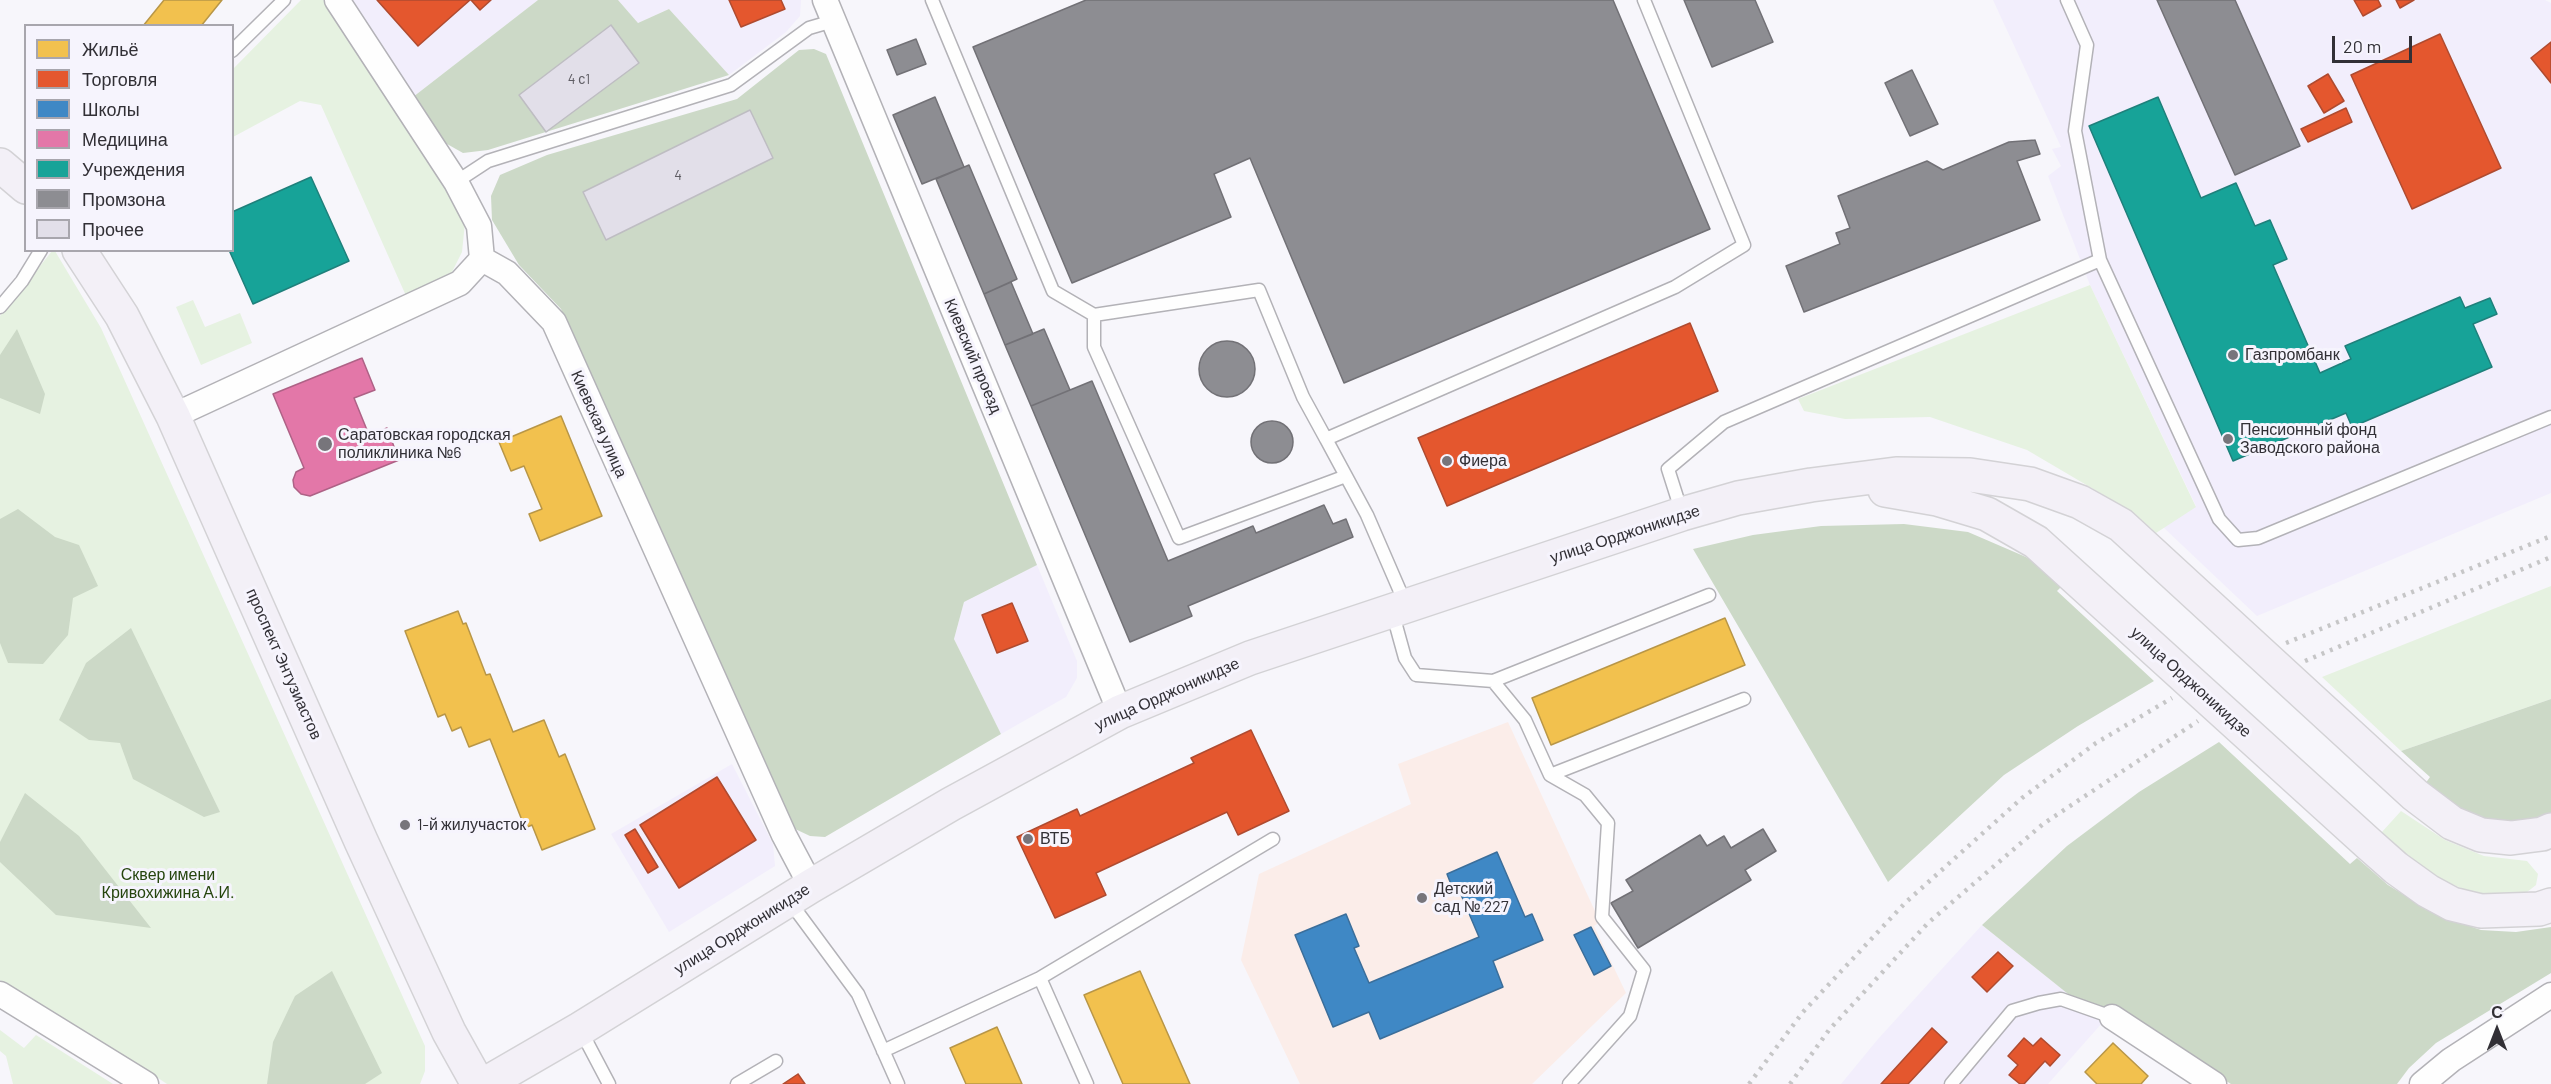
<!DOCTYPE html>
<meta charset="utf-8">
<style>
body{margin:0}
#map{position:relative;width:2551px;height:1084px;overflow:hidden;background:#f7f6fb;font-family:Barlow,sans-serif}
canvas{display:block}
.legend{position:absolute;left:24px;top:24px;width:210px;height:228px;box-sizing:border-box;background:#f6f4fd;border:2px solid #a8a6ad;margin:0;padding:8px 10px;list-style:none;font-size:18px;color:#323036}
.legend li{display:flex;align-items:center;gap:12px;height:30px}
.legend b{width:30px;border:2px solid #a8a6ad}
.north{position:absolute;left:2467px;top:1000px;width:60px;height:60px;-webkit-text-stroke:4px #f6f4fd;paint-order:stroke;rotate:0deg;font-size:16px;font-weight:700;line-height:24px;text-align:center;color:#323036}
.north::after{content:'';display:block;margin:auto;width:21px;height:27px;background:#323036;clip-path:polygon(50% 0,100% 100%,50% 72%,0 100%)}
.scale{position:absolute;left:2332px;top:36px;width:80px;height:27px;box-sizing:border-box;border:3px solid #323036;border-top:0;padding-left:8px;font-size:18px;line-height:21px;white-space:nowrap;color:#323036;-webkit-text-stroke:4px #f6f4fd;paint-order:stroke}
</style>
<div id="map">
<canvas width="2551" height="1084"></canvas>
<ul class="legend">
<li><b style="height:16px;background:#f2c14e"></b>Жильё</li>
<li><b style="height:16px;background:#e4572e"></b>Торговля</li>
<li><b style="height:16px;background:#3f88c5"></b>Школы</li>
<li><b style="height:16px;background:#e377a8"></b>Медицина</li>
<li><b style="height:16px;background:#17a398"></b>Учреждения</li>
<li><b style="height:16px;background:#8d8d92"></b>Промзона</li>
<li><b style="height:16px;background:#e2dfe9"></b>Прочее</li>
</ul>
<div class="north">С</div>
<div class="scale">20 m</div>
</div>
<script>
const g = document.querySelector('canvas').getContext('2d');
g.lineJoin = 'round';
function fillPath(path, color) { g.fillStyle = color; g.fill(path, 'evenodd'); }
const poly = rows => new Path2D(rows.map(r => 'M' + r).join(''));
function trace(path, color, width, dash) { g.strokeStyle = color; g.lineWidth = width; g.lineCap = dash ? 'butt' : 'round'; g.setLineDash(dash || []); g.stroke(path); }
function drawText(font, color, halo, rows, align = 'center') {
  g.font = font + ' Barlow,sans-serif'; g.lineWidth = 6; g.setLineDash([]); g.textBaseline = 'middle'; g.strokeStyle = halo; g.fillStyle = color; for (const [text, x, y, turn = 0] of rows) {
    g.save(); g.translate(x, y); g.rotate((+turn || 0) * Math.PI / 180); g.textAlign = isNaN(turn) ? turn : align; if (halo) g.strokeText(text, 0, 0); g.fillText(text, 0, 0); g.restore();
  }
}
const commercial = poly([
 [350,0,538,0,413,97],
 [618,0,801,0,800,16,786,32,729,75,669,9,638,23],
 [1993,0,2545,0,2551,3,2551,493,2257,616,2163,527,2196,506,2090,285,2048,176,2061,166,2052,149,2061,147],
 [1037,565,1077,661,1077,678,1066,697,1001,734,954,639,964,602],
 [732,764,773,844,775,866,669,932,611,834],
 [1982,925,2103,1022,2048,1084,1841,1084,1878,1039]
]);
const education = poly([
 [1508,722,1600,922,1594,926,1626,993,1532,1084,1300,1084,1241,960,1259,874,1411,804,1398,764]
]);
const green = poly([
 [301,0,323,0,443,185,465,223,462,252,451,274,407,298,321,105,300,101,233,137,233,69],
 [52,251,55,251,101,328,425,1046,425,1071,420,1084,167,1084,131,1060,0,980,0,316],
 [2090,285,2196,507,2156,533,2134,513,2027,450,1930,417,1845,419,1804,411,1798,399],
 [193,300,205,327,240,313,252,343,201,365,176,307],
 [2551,586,2551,699,2401,751,2322,677],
 [2401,811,2445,840,2484,856,2527,861,2538,874,2536,885,2522,896,2481,897,2434,876,2381,833],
 [0,1030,24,1048,36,1035,113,1084,13,1084,6,1056,0,1051]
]);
const forest = poly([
 [538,0,618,0,638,23,669,9,729,75,488,150,463,153,440,140,413,97],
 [814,49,826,54,1037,565,964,602,954,639,1001,734,825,837,810,836,793,828,561,309,519,265,492,220,491,196,500,175,547,155,737,99,799,50],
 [17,329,45,394,40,414,0,398,0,355],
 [18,509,55,537,79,545,98,586,73,598,68,635,43,664,8,663,0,643,0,519],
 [1904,524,1968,532,2026,557,2065,583,2057,591,2154,681,2078,726,2004,775,1888,882,1693,549,1753,535,1821,526],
 [131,628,220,812,204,817,133,779,120,743,89,740,59,720,86,663],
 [2551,699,2551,817,2539,824,2485,821,2459,809,2425,784,2430,777,2401,751],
 [2219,742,2350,864,2357,858,2388,885,2422,906,2449,919,2481,930,2516,932,2551,927,2551,973,2436,1043,2409,1068,2397,1084,2231,1084,2114,1010,2103,1022,1982,925,2067,846,2139,792],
 [25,793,79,836,151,928,56,915,0,862,0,842],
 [332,971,382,1073,365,1084,267,1084,273,1042,295,996]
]);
const homes = poly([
 [164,0,222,0,201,26,143,26,164,0],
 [561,416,602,516,540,541,529,514,542,509,524,466,511,471,499,442,561,416],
 [458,611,463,624,466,623,486,675,490,674,513,732,544,720,559,757,565,754,595,829,542,850,532,825,525,828,490,739,469,747,461,727,452,731,445,714,438,717,405,631,458,611],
 [1725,618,1745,665,1551,745,1532,698,1725,618],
 [1140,971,1190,1084,1123,1084,1084,995,1140,971],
 [997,1027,1022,1084,966,1084,950,1048,997,1027],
 [2113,1043,2148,1076,2141,1084,2097,1084,2085,1072,2113,1043]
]);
const shops = poly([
 [377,0,470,0,418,46,377,0],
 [471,0,491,0,480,10,471,0],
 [729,0,781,0,785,9,741,27,729,0],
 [2354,0,2378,0,2381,6,2363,16,2354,0],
 [2396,0,2414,0,2400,8,2396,0],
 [2440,34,2501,168,2412,209,2351,75,2440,34],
 [2551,42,2551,83,2531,58,2551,42],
 [2328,74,2344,101,2324,113,2308,86,2328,74],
 [2346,108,2352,122,2308,142,2301,129,2346,108],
 [1690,323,1718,391,1447,506,1418,438,1690,323],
 [1012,603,1028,641,997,653,982,615,1012,603],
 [1251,730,1289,811,1238,835,1227,812,1096,873,1106,895,1055,918,1017,837,1077,809,1080,816,1194,763,1191,758,1251,730],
 [717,777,756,840,679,888,640,825,717,777],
 [635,829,658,867,648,873,625,835,635,829],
 [1998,952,2013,966,1987,992,1972,977,1998,952],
 [1932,1028,1947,1042,1908,1084,1881,1084,1932,1028],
 [2024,1038,2033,1046,2041,1038,2060,1055,2050,1066,2045,1061,2024,1084,2020,1084,2009,1075,2018,1065,2008,1056,2024,1038],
 [798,1074,805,1084,783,1084,798,1074]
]);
const schools = poly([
 [1497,852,1525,917,1532,914,1543,940,1493,961,1503,987,1380,1039,1369,1012,1333,1027,1295,935,1346,914,1359,946,1354,948,1369,983,1479,937,1459,890,1454,892,1447,874,1497,852],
 [1591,927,1611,966,1594,975,1574,935,1591,927]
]);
const health = poly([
 [362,358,375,390,354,398,369,435,387,428,399,460,310,496,301,494,294,487,293,480,296,472,304,468,273,394,362,358]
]);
const public = poly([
 [2158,97,2201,198,2236,183,2255,226,2270,220,2287,259,2273,265,2320,373,2351,359,2345,346,2460,297,2465,308,2490,298,2497,314,2473,324,2492,367,2352,427,2346,413,2233,461,2089,126,2158,97],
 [311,177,349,261,253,304,229,250,232,250,232,212,311,177]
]);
const industry = poly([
 [1086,0,1613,0,1710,229,1344,383,1250,158,1214,174,1231,217,1072,283,973,47,1086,0],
 [1684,0,1755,0,1773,42,1712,67,1684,0],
 [2157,0,2235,0,2300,146,2235,175,2157,0],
 [916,39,926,64,897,75,887,50,916,39],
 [1912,70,1938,124,1910,136,1885,83,1912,70],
 [935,97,964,167,922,184,893,115,935,97],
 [2035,140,2040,154,2017,161,2040,220,1804,312,1786,266,1840,244,1836,233,1850,228,1838,196,1927,161,1943,170,2009,142,2035,140],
 [969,165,1017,279,984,294,936,179,969,165],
 [1011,282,1033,334,1005,345,984,294,1011,282],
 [1044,329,1070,390,1031,406,1005,345,1044,329],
 '1199 369a28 28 0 1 1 56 0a28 28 0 1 1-56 0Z',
 [1092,381,1168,561,1253,526,1256,533,1324,505,1333,524,1346,519,1353,537,1188,606,1192,616,1130,642,1031,406,1092,381],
 '1251 442a21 21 0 1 1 42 0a21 21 0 1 1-42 0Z',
 [1763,829,1776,851,1745,870,1751,880,1638,948,1611,903,1633,891,1626,880,1700,835,1707,846,1724,836,1731,848,1763,829]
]);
const building = poly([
 [611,25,639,63,546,132,519,95,611,25],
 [750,110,773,158,606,240,583,192,750,110]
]);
const lane = poly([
 [932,0,1053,291,1094,315,1259,290,1303,397,1326,439,1675,287,1744,245,1644,0],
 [2067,0,2087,45,2075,131,2100,260,2219,519,2238,540,2258,538,2551,417],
 [232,51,284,0],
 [456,182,488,161,731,85,809,28,833,21],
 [0,307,22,281,41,250],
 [1094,315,1094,347,1179,538,1346,476],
 [1326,439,1367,515,1406,605],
 [1682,513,1668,469,1724,422,2100,260],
 [1392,611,1405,658,1416,675,1493,681,1525,720,1550,775,1585,795,1608,823,1602,917,1644,970,1630,1016,1569,1084],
 [1493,681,1709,595],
 [1550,775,1744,699],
 [790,902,858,994,898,1084],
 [1040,978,1087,1084],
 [580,1029,609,1084],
 [883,1051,1040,978,1273,839],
 [737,1084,776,1061],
 [1951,1084,2012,1011,2039,1003,2061,999,2112,1017]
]);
const street = poly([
 [337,0,456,182,479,226,482,259,507,273,554,322,784,835,811,886],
 [825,0,1120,712],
 [173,416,460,283,482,259],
 [0,994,146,1084],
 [2112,1017,2214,1084],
 [2422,1084,2451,1060,2551,995]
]);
const primary = poly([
 [0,165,26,187],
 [79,250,122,316,173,416,361,841,449,1032,478,1084],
 [1885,490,1937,499,1987,514,2036,542,2370,845,2396,868,2428,891,2452,904,2481,911,2539,909,2551,905],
 [485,1084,580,1029,811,886,951,804,1120,712,1250,658,1682,514,1738,498,1811,485,1896,474,1970,475,2030,484,2080,502,2121,525,2415,795,2452,823,2481,835,2511,838,2542,834,2551,830]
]);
const rail = poly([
 [2286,643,2551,536],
 [2305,661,2551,557],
 [1749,1084,1803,1012,1905,903,2022,798,2096,743,2172,698],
 [1790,1084,1829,1030,1928,923,2043,824,2198,721]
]);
const markers = [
 [2233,355,6,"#77757b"],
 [2228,439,6,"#77757b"],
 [325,444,8,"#77757b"],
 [1447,461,6,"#77757b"],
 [405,825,6,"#77757b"],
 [1028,839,6,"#77757b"],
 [1422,898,6,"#77757b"]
];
const numberNames = [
 ["4 с1",579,79],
 ["4",678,175]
];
const poiNames = [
 ["Газпромбанк",2245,355],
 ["Пенсионный фонд",2240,430],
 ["Заводского района",2240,448],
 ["Саратовская городская",338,435],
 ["поликлиника №6",338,453],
 ["Фиера",1459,461],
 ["1-й жилучасток",417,825],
 ["ВТБ",1040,839],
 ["Детский",1434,889],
 ["сад № 227",1434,907]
];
const streetNames = [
 ["Киевский проезд",973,356,67],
 ["Киевская улица",599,424,66],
 ["улица Орджоникидзе",1625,534,-18],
 ["проспект Энтузиастов",284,664,66],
 ["улица Орджоникидзе",2191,682,42],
 ["улица Орджоникидзе",1167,694,-24],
 ["улица Орджоникидзе",742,929,-32]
];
const parkNames = [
 ["Сквер имени",168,875],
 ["Кривохижина А.И.",168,893]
];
fillPath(commercial, '#f2eefc');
fillPath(education, '#fbede9');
fillPath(green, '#e6f2e1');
fillPath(forest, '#ccd9c7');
fillPath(homes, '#f2c14e');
trace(homes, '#b89647', 1.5);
fillPath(shops, '#e4572e');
trace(shops, '#af4b30', 1.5);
fillPath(schools, '#3f88c5');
trace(schools, '#3b6e9a', 1.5);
fillPath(health, '#e377a8');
trace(health, '#ae6286', 1.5);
fillPath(public, '#17a398');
trace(public, '#1f807b', 1.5);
fillPath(industry, '#8d8d92');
trace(industry, '#727176', 1.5);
fillPath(building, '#e2dfe9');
trace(building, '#bebdc2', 1.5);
trace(lane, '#b3b2b7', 15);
trace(street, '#b3b2b7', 27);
trace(primary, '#d3d2d5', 36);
trace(lane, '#fefefe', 12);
trace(street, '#fefefe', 24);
trace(primary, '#f3f0f7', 33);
trace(rail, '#c6c6c7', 4.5, [3, 6]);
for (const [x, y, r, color] of markers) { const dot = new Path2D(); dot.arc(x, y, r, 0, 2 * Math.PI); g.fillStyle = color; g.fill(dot); trace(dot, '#f6f4fd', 2); }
drawText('14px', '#5e5c63', null, numberNames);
drawText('16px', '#323036', '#f6f4fd', poiNames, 'left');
drawText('16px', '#323036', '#f6f4fd', streetNames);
drawText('16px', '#26450e', '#f6f4fd', parkNames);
</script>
